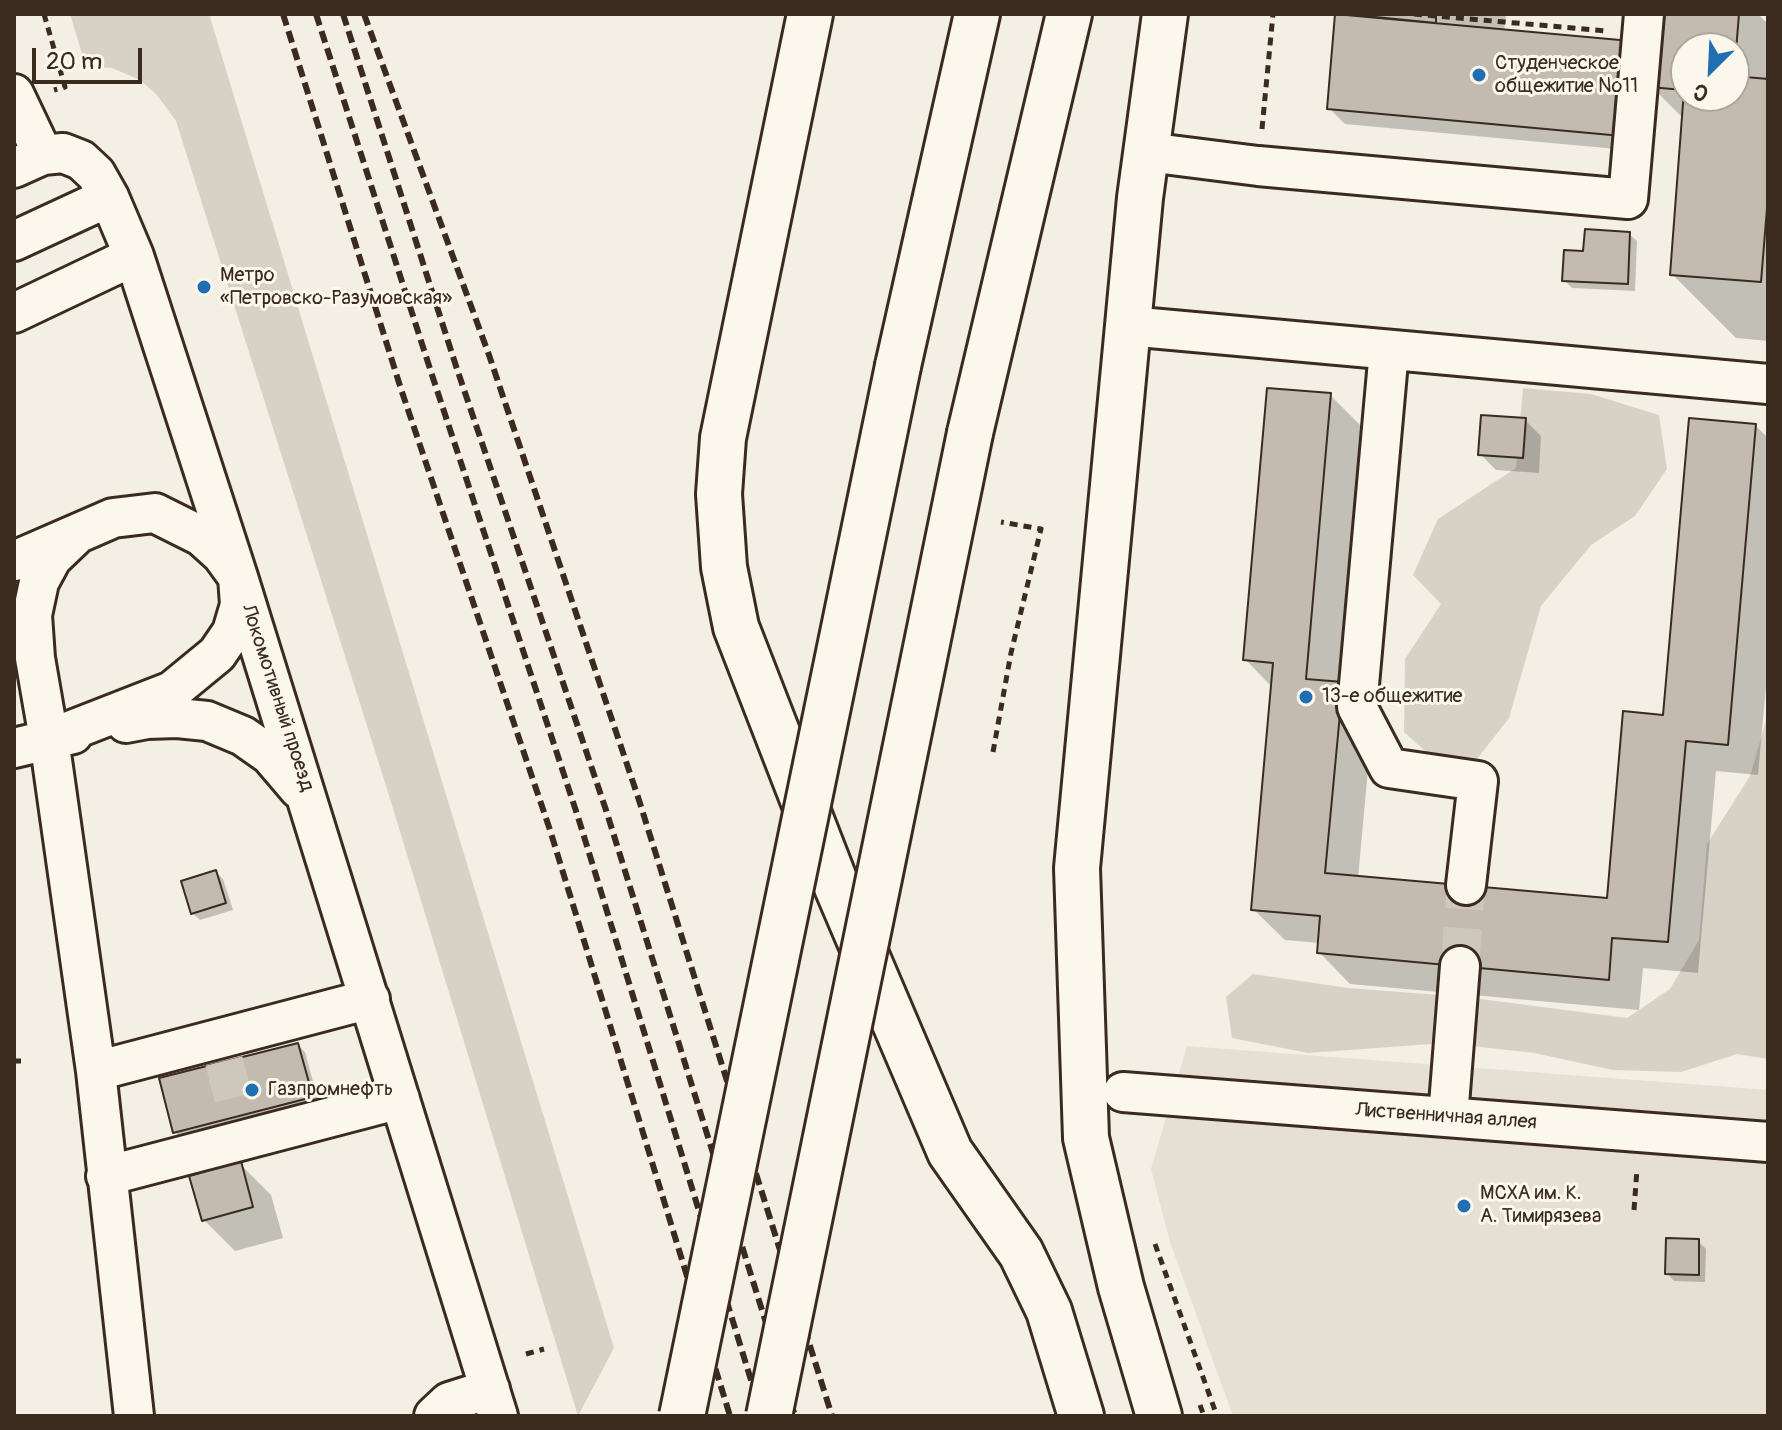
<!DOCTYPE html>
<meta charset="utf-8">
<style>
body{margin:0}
#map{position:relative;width:1782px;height:1430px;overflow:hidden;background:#f3efe4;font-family:Pangolin,sans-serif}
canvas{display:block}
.frame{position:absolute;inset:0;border:16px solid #3b2a1e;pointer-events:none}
.north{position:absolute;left:1670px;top:32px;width:80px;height:80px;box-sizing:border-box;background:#fbf7ec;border:2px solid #aea59a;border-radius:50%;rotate:204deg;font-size:22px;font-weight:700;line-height:32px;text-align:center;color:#3b2a1e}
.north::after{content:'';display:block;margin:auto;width:28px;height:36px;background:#1f6fb2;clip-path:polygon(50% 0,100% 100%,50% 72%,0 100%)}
.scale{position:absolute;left:32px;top:48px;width:110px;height:36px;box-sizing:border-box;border:4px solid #3b2a1e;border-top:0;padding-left:10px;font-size:24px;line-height:28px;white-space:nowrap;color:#3b2a1e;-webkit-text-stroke:6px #fbf7ec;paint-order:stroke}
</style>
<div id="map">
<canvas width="1782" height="1430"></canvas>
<div class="frame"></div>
<div class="north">С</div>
<div class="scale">20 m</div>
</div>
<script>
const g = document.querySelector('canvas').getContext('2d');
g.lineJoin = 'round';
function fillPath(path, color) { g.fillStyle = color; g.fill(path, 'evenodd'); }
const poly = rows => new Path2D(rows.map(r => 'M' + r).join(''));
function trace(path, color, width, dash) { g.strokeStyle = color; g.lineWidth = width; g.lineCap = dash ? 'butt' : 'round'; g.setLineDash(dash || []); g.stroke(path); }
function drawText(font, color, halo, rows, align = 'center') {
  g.font = font + ' Pangolin,sans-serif'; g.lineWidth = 6; g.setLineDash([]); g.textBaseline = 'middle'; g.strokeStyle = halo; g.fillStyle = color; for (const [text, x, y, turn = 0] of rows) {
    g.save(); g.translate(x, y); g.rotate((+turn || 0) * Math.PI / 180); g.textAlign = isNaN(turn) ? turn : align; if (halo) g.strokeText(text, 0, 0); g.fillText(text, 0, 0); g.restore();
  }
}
const built = poly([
 [1187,1046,1768,1090,1768,1416,1233,1416,1170,1242,1151,1169]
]);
const green = poly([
 [70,14,209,14,614,1348,578,1416,387,789,176,121,157,95,140,80,112,68,86,67],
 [1523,388,1591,394,1659,415,1667,469,1635,516,1591,545,1541,606,1509,718,1477,759,1433,758,1404,732,1405,659,1441,604,1413,575,1438,519,1516,468],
 [1768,714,1768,1059,1737,1054,1681,1072,1613,1070,1534,1053,1445,1043,1308,1053,1232,1038,1226,997,1253,974,1348,988,1465,997,1627,1018,1670,989,1699,940,1707,844,1750,776]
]);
const shadow = poly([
 [1347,14,1506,14,1504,31,1638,151,1345,124,1329,108],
 [1657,14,1758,14,1768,24,1768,341,1736,338,1672,274,1684,119,1651,86],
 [1686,48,1734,48,1734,96,1686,96],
 [1629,234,1637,241,1635,291,1572,288,1564,280,1585,253],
 [1330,395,1361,426,1338,684,1373,715,1358,878,1608,900,1755,425,1768,438,1768,664,1758,775,1716,771,1698,973,1643,968,1639,1010,1350,984,1319,952,1320,943,1285,940,1253,909,1273,688,1245,659],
 [1525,420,1541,436,1539,473,1496,470,1480,454],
 [216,872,223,879,233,910,200,920,192,913],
 [298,1045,305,1052,319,1104,182,1139,175,1132],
 [240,1164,271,1195,283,1238,235,1251,204,1220],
 [1698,1241,1706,1249,1705,1282,1674,1281,1667,1273]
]);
const building = poly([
 [1335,14,1631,41,1622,136,1327,109,1335,14],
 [1345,14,1436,14,1436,23,1345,14],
 [1655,14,1739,14,1734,75,1734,48,1686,48,1686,96,1734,96,1734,76,1768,79,1768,196,1761,282,1670,275,1684,90,1649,87,1655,14],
 [1585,229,1630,232,1628,284,1562,281,1564,250,1583,251,1585,229],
 [1267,388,1331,393,1306,679,1343,682,1325,873,1607,898,1623,711,1663,715,1689,418,1756,424,1728,745,1686,741,1668,942,1612,938,1609,980,1317,953,1320,916,1251,910,1273,663,1243,660,1267,388],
 [1481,415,1526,418,1523,458,1478,455,1481,415],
 [216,870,226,903,191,914,181,881,216,870],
 [298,1043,313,1097,173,1133,159,1078,298,1043],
 [241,1161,253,1207,202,1221,189,1176,241,1161],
 [1666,1238,1699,1239,1699,1275,1665,1274,1666,1238]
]);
const minorTunnel = poly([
 [1460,966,1466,885],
 [224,1061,238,1116]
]);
const path = poly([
 [44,14,65,87,54,90],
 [1414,14,1606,31],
 [1262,129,1273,14],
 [993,752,1011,653,1041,529,1001,522],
 [14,1061,21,1061],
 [1634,1210,1637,1169],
 [1155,1244,1217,1416],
 [526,1354,544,1349],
 [1200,1405,1204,1416]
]);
const minor = poly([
 [14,94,43,155],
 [1147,152,1258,166,1628,199,1644,14],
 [14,168,43,155,63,153,81,160,96,174,109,197,134,256,238,577,240,605,232,632,217,654,172,691,49,739],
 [14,241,109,197],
 [14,313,134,256],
 [1128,326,1768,384],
 [1389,350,1357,707,1389,768,1478,781,1466,885],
 [74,537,52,558,39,582,32,615,35,658,49,739,96,1071,134,1416],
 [14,561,113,518,155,513,201,536,222,555,238,577,498,1416],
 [126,723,147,719,177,718,207,721,243,736,270,755,299,789],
 [14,748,73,734],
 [96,1071,370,999],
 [1123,1092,1768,1142],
 [1448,1117,1460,966],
 [106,1176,400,1099],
 [434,1416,449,1402,490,1389]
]);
const major = poly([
 [810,14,723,438,719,494,724,567,736,627,837,887,950,1152,1021,1253,1049,1311,1081,1416],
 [898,366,977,14],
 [970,433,1069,14],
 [1159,1416,1121,1287,1086,1138,1077,868,1140,198,1165,14]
]);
const rail = poly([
 [283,14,401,389,550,830,730,1416],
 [316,14,432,375,578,817,762,1416],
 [343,14,456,366,606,810,795,1416],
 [364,14,489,355,638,797,832,1416]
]);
const majorBridge = poly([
 [682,1416,898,366],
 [769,1416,970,433]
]);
const markers = [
 [1479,75,8,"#1f6fb2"],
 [204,287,8,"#1f6fb2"],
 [1306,697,8,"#1f6fb2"],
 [252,1090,8,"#1f6fb2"],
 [1464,1206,8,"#1f6fb2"]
];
const poiNames = [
 ["Студенческое",1495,64],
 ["общежитие №11",1495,87],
 ["Метро",220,276],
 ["«Петровско-Разумовская»",220,299],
 ["13-е общежитие",1322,697],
 ["Газпромнефть",268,1090],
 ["МСХА им. К.",1480,1194],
 ["А. Тимирязева",1480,1217]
];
const streetNames = [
 ["Локомотивный проезд",277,698,72],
 ["Лиственничная аллея",1446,1117,4]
];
fillPath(built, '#e5dfd4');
fillPath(green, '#d8d1c6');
fillPath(shadow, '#0003');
fillPath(building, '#c3bbb0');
trace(building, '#3b2a1e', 2);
trace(minorTunnel, '#cec8bc', 38, [38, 19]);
trace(minor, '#3b2a1e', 44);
trace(major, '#3b2a1e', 50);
trace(path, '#3b2a1e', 5, [8, 6]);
trace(minor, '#fbf7ec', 38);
trace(major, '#fbf7ec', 44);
trace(rail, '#3b2a1e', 6, [12, 6]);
trace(majorBridge, '#3b2a1e', 50, []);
trace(majorBridge, '#fbf7ec', 44);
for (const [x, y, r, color] of markers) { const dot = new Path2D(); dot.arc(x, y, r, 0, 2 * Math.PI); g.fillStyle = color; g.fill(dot); trace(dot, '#fbf7ec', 3); }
drawText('20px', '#3b2a1e', '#fbf7ec', poiNames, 'left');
drawText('20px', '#3b2a1e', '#fbf7ec', streetNames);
</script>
